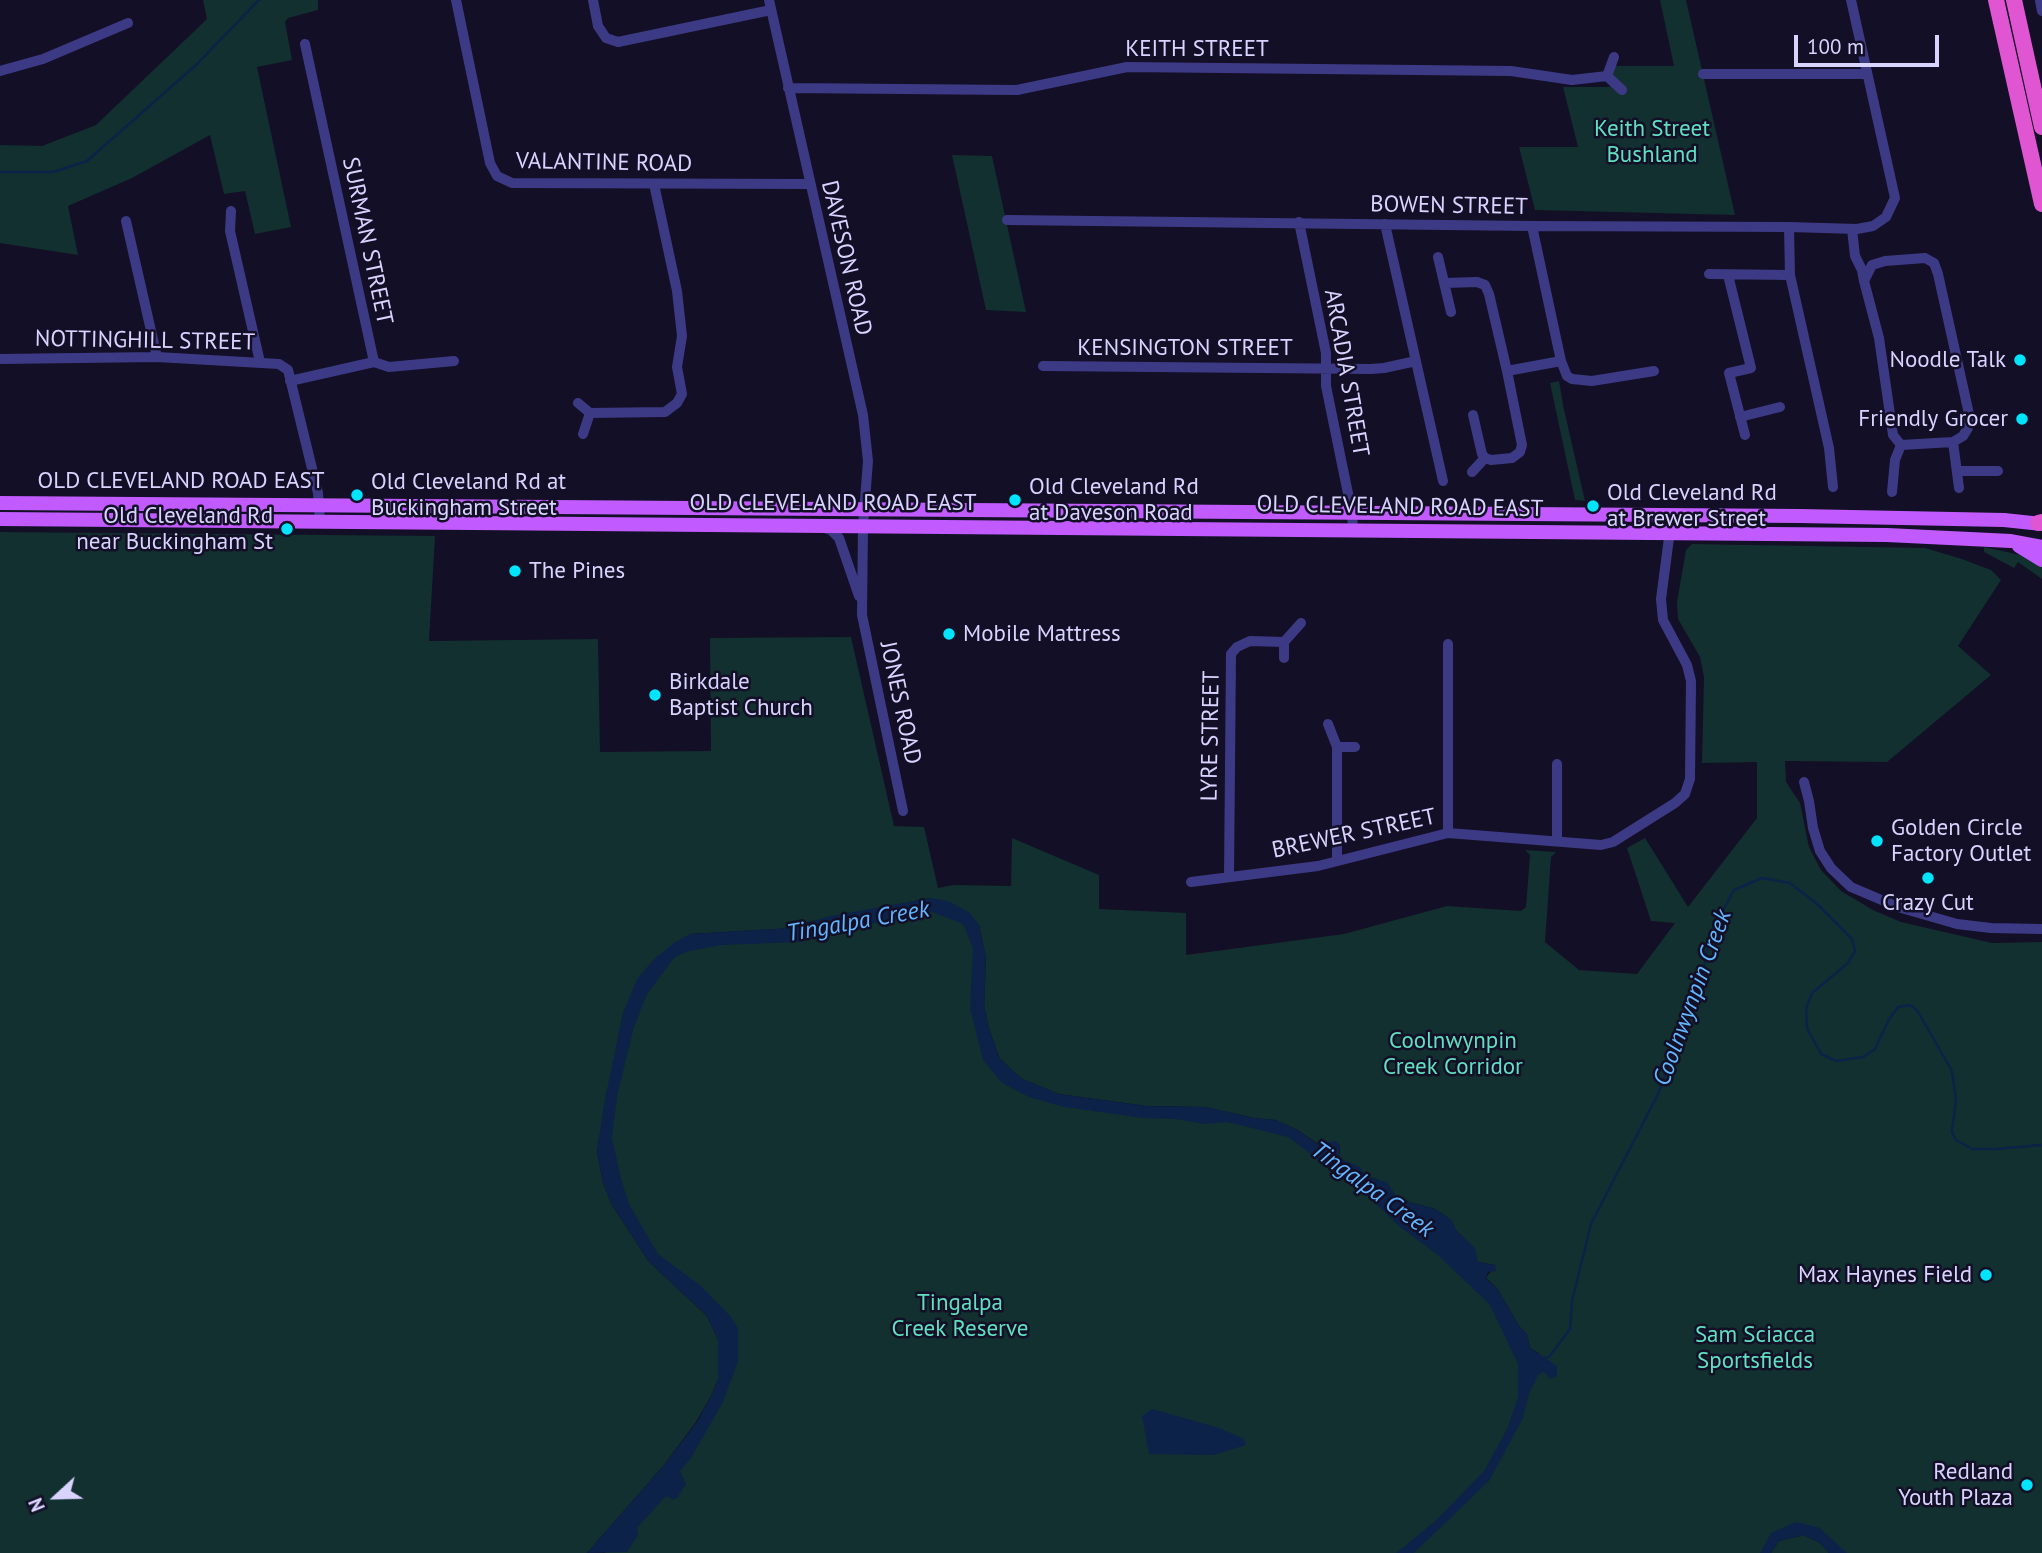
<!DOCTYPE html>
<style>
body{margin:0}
#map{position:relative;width:2042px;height:1553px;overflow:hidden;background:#130f26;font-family:"PT Sans",sans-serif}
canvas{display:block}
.north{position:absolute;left:21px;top:1462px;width:70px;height:70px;-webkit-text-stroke:5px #130f26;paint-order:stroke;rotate:248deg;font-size:19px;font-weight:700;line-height:28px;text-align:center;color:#d9d4ff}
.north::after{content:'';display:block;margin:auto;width:24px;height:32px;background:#d9d4ff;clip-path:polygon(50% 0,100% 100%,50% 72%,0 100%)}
.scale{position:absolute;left:1794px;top:35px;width:145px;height:32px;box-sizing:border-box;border:4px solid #d9d4ff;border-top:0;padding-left:9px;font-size:21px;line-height:24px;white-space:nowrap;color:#d9d4ff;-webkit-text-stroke:5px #130f26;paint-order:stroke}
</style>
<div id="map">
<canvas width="2042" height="1553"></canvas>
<div class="north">N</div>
<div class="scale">100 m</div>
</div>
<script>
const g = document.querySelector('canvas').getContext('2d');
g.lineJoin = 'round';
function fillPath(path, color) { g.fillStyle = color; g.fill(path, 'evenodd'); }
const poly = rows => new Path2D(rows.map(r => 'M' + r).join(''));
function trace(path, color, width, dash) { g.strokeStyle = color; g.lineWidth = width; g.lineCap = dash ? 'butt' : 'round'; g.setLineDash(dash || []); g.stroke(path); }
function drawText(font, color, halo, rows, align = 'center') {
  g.font = font + ' "PT Sans",sans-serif'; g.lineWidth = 5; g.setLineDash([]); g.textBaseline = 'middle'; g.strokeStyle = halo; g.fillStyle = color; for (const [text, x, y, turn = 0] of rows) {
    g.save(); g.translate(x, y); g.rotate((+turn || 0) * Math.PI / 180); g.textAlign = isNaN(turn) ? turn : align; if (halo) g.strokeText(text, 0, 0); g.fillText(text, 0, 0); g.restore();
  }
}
const green = poly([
 [203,0,318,0,318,10,288,18,285,22,292,60,257,67,291,227,255,234,245,191,224,194,210,135,132,178,68,206,78,255,0,243,0,145,42,146,96,125,207,19],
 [1660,0,1686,0,1735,215,1535,210,1519,147,1578,147,1563,87,1610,87,1606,66,1674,66],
 [952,155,992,156,1026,312,986,310],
 [1559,381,1563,405,1585,501,1575,500,1550,383],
 [0,532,435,536,429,641,598,639,600,752,711,751,710,638,851,637,894,826,924,827,938,888,953,885,1011,886,1012,838,1099,875,1099,909,1186,913,1186,955,1344,934,1447,906,1521,911,1526,907,1530,855,1525,850,1556,852,1551,857,1545,942,1579,970,1637,974,1675,923,1651,921,1627,848,1645,838,1688,907,1757,818,1757,762,1702,763,1704,677,1700,657,1678,619,1677,602,1686,550,1692,544,1925,548,1962,559,1991,570,2001,580,1958,646,1991,675,1887,762,1785,761,1786,782,1800,803,1809,847,1821,870,1841,891,1873,910,1901,922,1992,943,2042,942,2042,1553,1840,1553,1803,1529,1776,1536,1764,1553,605,1553,722,1387,722,1327,653,1259,639,1233,605,1136,632,1008,683,946,935,904,966,918,978,946,978,1015,992,1060,1016,1083,1056,1099,1286,1130,1460,1253,1523,1359,1540,1354,1530,1348,1527,1334,1519,1326,1497,1288,1486,1278,1495,1265,1478,1262,1466,1240,1456,1230,1451,1220,1435,1209,1398,1199,1377,1179,1367,1177,1339,1158,1340,1145,1324,1148,1296,1129,1275,1120,1254,1118,1205,1107,1146,1106,1059,1094,1022,1079,1000,1059,989,1029,984,1006,986,958,979,925,930,898,808,922,792,928,690,934,623,1013,597,1151,603,1183,612,1205,649,1262,707,1316,718,1340,718,1379,711,1396,696,1422,664,1465,587,1553,0,1553],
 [1984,547,2020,555,2042,566,2042,579,2018,562,2014,568,1984,552],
 [1804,1535,1820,1543,1829,1553,1771,1553,1779,1541]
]);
const water = poly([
 [930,898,948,901,970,913,979,925,986,958,984,1006,989,1029,1000,1059,1022,1079,1059,1094,1146,1106,1205,1107,1254,1118,1275,1120,1296,1129,1323,1148,1328,1142,1335,1141,1340,1145,1339,1158,1360,1167,1367,1177,1387,1182,1398,1199,1435,1209,1451,1220,1456,1230,1475,1248,1478,1262,1495,1265,1496,1271,1488,1272,1486,1279,1497,1288,1519,1326,1527,1334,1530,1348,1557,1366,1557,1376,1550,1379,1544,1372,1538,1375,1529,1394,1523,1418,1489,1481,1414,1553,1396,1553,1434,1522,1484,1471,1507,1429,1518,1397,1518,1364,1490,1305,1439,1256,1400,1227,1371,1199,1288,1137,1228,1122,1205,1124,1176,1119,1143,1118,1064,1107,1029,1097,1002,1083,983,1060,970,1008,973,948,963,924,932,912,906,915,799,942,722,945,689,951,675,957,647,994,634,1027,617,1096,612,1138,622,1183,629,1204,658,1254,701,1286,731,1317,738,1328,738,1362,722,1404,691,1458,680,1471,686,1484,677,1498,673,1500,667,1496,664,1498,637,1528,638,1535,627,1552,587,1553,664,1465,697,1422,711,1396,718,1379,718,1340,707,1316,649,1262,612,1205,603,1183,597,1151,604,1104,623,1013,637,979,654,959,674,943,690,934,792,928,826,917],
 [1152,1409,1219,1428,1244,1439,1246,1445,1213,1455,1149,1454,1142,1416],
 [1796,1522,1820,1528,1847,1553,1829,1553,1820,1543,1804,1535,1779,1541,1771,1553,1760,1553,1771,1533]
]);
const stream = poly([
 [0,172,53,172,87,161,196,65,259,0],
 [1542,1358,1549,1357,1570,1329,1572,1301,1591,1224,1658,1094,1702,977,1711,933,1734,890,1762,878,1790,883,1816,903,1852,939,1855,951,1848,963,1812,993,1806,1009,1807,1028,1821,1054,1836,1061,1863,1057,1875,1049,1888,1021,1898,1007,1910,1005,1917,1010,1952,1071,1956,1099,1952,1132,1956,1140,1972,1149,1994,1149,2042,1145]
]);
const minor = poly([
 [456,0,490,163,497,176,512,183,809,184],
 [593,0,598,26,606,38,618,42,771,10],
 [769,0,863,415,868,461,863,526,862,615,903,811],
 [2040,0,2042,11],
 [1614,57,1607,76,1622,90],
 [0,71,43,59,128,23],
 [1703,74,1867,74],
 [788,88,1017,90,1127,67,1511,71,1572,80,1607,76],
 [231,211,230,231,260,362],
 [1007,220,1532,226,1789,227,1857,229,1873,226,1886,217,1895,198,1851,0],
 [126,221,157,357],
 [1299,222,1326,353,1326,386,1352,513,1353,530],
 [1385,224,1443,481],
 [1532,226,1561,361,1567,376,1572,379,1592,381,1654,371],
 [1789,227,1790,275,1829,448,1833,487],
 [1852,229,1855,256,1862,270,1864,281],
 [1438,257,1451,312],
 [1925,258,1934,263,1938,274,1969,414,1968,428,1963,436,1953,442,1901,445,1893,435,1879,338,1864,281,1872,265,1885,261,1925,258],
 [1709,274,1790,275],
 [1728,275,1751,368,1729,373,1745,435],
 [1445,283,1477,282,1485,285,1489,294,1507,371,1561,361],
 [0,359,157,357,279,364,288,370,318,493,320,522],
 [374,362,389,367,454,361],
 [1043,366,1371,369,1384,368,1416,361],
 [290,381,374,362,305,44],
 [578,403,590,413,583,434],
 [590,413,665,412,677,403,682,394,677,367,682,336,677,291,654,184],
 [1473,415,1482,454,1485,458,1491,460,1512,458,1520,452,1522,445,1507,371],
 [1740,417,1780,407],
 [1953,442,1959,488],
 [1957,471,1998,471],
 [1472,472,1485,458],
 [1892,492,1895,460,1901,445],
 [824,528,831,530,839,538,859,596],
 [1284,658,1284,642,1301,623],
 [1328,724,1337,747,1355,747],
 [1557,764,1557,841],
 [1804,782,1809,801,1813,828,1820,851,1831,868,1851,887,1898,907,1957,924,1991,928,2042,929],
 [1448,833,1448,644],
 [1337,861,1337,747],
 [1229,877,1231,654,1237,647,1250,641,1284,642],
 [1191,882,1318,866,1448,833,1601,845,1613,842,1675,803,1685,794,1690,779,1691,681,1687,665,1663,620,1661,599,1672,515]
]);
const primary = poly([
 [0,503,1800,516,2004,520,2042,524],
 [0,519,1887,535,2011,541,2042,547],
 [2019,546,2042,560]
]);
const trunk = poly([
 [1996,0,2042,204],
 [2014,0,2042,127],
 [2038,523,2042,522]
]);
const markers = [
 [2020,360,7,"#00e5ff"],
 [2022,419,7,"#00e5ff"],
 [357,495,7,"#00e5ff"],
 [1015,500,7,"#00e5ff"],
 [1593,506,7,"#00e5ff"],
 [287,529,7,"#00e5ff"],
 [515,571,7,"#00e5ff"],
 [949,634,7,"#00e5ff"],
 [655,695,7,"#00e5ff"],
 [1877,841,7,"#00e5ff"],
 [1928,878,7,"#00e5ff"],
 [1986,1275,7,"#00e5ff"],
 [2027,1485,7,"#00e5ff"]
];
const streetNames = [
 ["KEITH STREET",1197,49],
 ["VALANTINE ROAD",604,163,1],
 ["BOWEN STREET",1449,206,1],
 ["SURMAN STREET",367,241,78],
 ["DAVESON ROAD",846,258,77],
 ["NOTTINGHILL STREET",145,341,1],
 ["KENSINGTON STREET",1185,348],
 ["ARCADIA STREET",1346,373,80],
 ["OLD CLEVELAND ROAD EAST",181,481],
 ["OLD CLEVELAND ROAD EAST",833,503],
 ["OLD CLEVELAND ROAD EAST",1400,507,1],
 ["JONES ROAD",900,703,78],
 ["LYRE STREET",1211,736,-89],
 ["BREWER STREET",1354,834,-12]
];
const parkNames = [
 ["Keith Street",1652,129],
 ["Bushland",1652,155],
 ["Coolnwynpin",1453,1041],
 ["Creek Corridor",1453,1067],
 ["Tingalpa",960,1303],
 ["Creek Reserve",960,1329],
 ["Sam Sciacca",1755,1335],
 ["Sportsfields",1755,1361]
];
const poiNames = [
 ["Noodle Talk",2006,360,"right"],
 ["Friendly Grocer",2008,419,"right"],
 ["Old Cleveland Rd at",371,482],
 ["Buckingham Street",371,508],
 ["Old Cleveland Rd",1029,487],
 ["at Daveson Road",1029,513],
 ["Old Cleveland Rd",1607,493],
 ["at Brewer Street",1607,519],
 ["Old Cleveland Rd",273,516,"right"],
 ["near Buckingham St",273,542,"right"],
 ["The Pines",529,571],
 ["Mobile Mattress",963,634],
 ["Birkdale",669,682],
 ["Baptist Church",669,708],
 ["Golden Circle",1891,828],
 ["Factory Outlet",1891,854],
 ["Crazy Cut",1928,903,"center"],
 ["Max Haynes Field",1972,1275,"right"],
 ["Redland",2013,1472,"right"],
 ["Youth Plaza",2013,1498,"right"]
];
const waterNames = [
 ["Tingalpa Creek",858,922,-10],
 ["Coolnwynpin Creek",1693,998,-70],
 ["Tingalpa Creek",1372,1190,36]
];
fillPath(green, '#12302f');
fillPath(water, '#0c2248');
trace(stream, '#0c2248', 2.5);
trace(minor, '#3d3a85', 10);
trace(primary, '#c25bff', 14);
trace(trunk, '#e055d1', 16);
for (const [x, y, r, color] of markers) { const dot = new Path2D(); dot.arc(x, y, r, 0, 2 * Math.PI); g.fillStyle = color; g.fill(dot); trace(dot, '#130f26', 2.5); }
drawText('23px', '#d9d4ff', '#130f26', streetNames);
drawText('23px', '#5fe0c0', '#130f26', parkNames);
drawText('23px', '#d9d4ff', '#130f26', poiNames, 'left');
drawText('italic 24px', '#62b6ff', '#130f26', waterNames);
</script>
